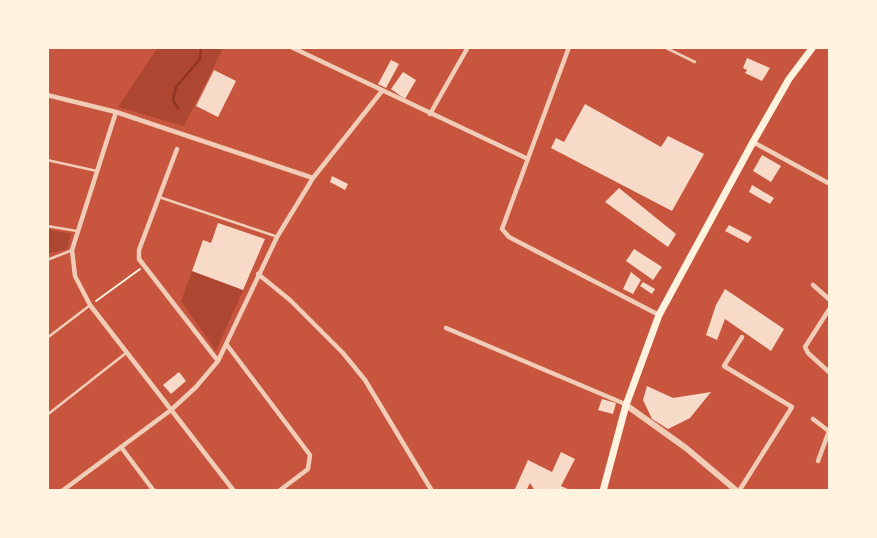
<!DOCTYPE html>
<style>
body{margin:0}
#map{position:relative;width:877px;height:538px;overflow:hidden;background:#c8553d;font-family:"Exo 2",sans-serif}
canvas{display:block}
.frame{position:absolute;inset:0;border:49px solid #fff3e0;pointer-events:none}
</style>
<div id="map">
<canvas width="877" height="538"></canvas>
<div class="frame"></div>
</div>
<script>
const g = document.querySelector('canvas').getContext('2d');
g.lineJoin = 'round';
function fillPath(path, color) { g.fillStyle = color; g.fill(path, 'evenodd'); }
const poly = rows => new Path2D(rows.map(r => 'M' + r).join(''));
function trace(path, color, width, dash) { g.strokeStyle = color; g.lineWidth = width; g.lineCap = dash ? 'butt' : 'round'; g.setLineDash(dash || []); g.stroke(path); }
const green = poly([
 [158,47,224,47,184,126,118,107],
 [47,229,71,234,67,249,47,254],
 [192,271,243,290,216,351,181,301]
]);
const stream = poly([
 [178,108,173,100,176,87,200,59,201,47]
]);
const building = poly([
 [747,58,770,68,762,81,745,73,747,70,743,68],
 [391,60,399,64,386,88,378,84],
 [214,70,236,81,218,117,196,106],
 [403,72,416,80,405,99,391,89],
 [585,104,661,147,668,136,704,154,672,211,551,148,556,138,564,142],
 [762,155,781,166,771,182,753,171],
 [332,176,348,184,345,190,330,182],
 [752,185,774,198,770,204,749,192],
 [619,188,676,234,668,247,605,202],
 [218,223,265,239,243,290,192,271,203,240,211,243],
 [729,225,752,237,748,243,725,231],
 [634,249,662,267,653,280,626,261],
 [631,272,641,280,633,294,623,289],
 [643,282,655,289,652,294,640,286],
 [725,289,784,329,771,351,725,319,717,340,706,335,716,305],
 [179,372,186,381,171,394,163,385],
 [647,386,673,398,711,392,690,418,668,429,652,419,643,400],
 [602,399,616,403,613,414,598,410],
 [561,452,575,459,561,486,572,491,535,491,530,483,526,491,514,491,528,460,552,472]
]);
const path = poly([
 [96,301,140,269]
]);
const service = poly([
 [664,47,695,62],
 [47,160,97,171],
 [159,197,275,236],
 [47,226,77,231],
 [47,260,70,251],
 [47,338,89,306],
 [47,415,126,353]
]);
const minor = poly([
 [291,47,528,159],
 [569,47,502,229,509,237,659,315],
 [47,95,116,112,313,178],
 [116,112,72,250,75,276,90,305,234,491],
 [430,114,468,47],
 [753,142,830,184],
 [177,149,139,250,139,259,218,361],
 [258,274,290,300,343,353,365,380,432,491],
 [813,285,830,300],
 [830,308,805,347,808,353,830,373],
 [446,328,625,404],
 [227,345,310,455,308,469,279,491],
 [813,419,830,432],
 [121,447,154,491],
 [818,461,829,431],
 [62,491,171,410,196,387,218,361,277,237,313,178,382,91],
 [739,491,792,407,724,366,742,337]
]);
const tertiary = poly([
 [626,405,686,448,737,491]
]);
const secondary = poly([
 [603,491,626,405,659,315,753,142,789,79,813,47]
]);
fillPath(green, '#ae4732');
trace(stream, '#8f3625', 2.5);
fillPath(building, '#f7dbc8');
trace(path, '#fff3e0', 2);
trace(service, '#f1ccb7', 2.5);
trace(minor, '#f1ccb7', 4.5);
trace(tertiary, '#f1ccb7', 6);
trace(secondary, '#fff3e0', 7);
</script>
